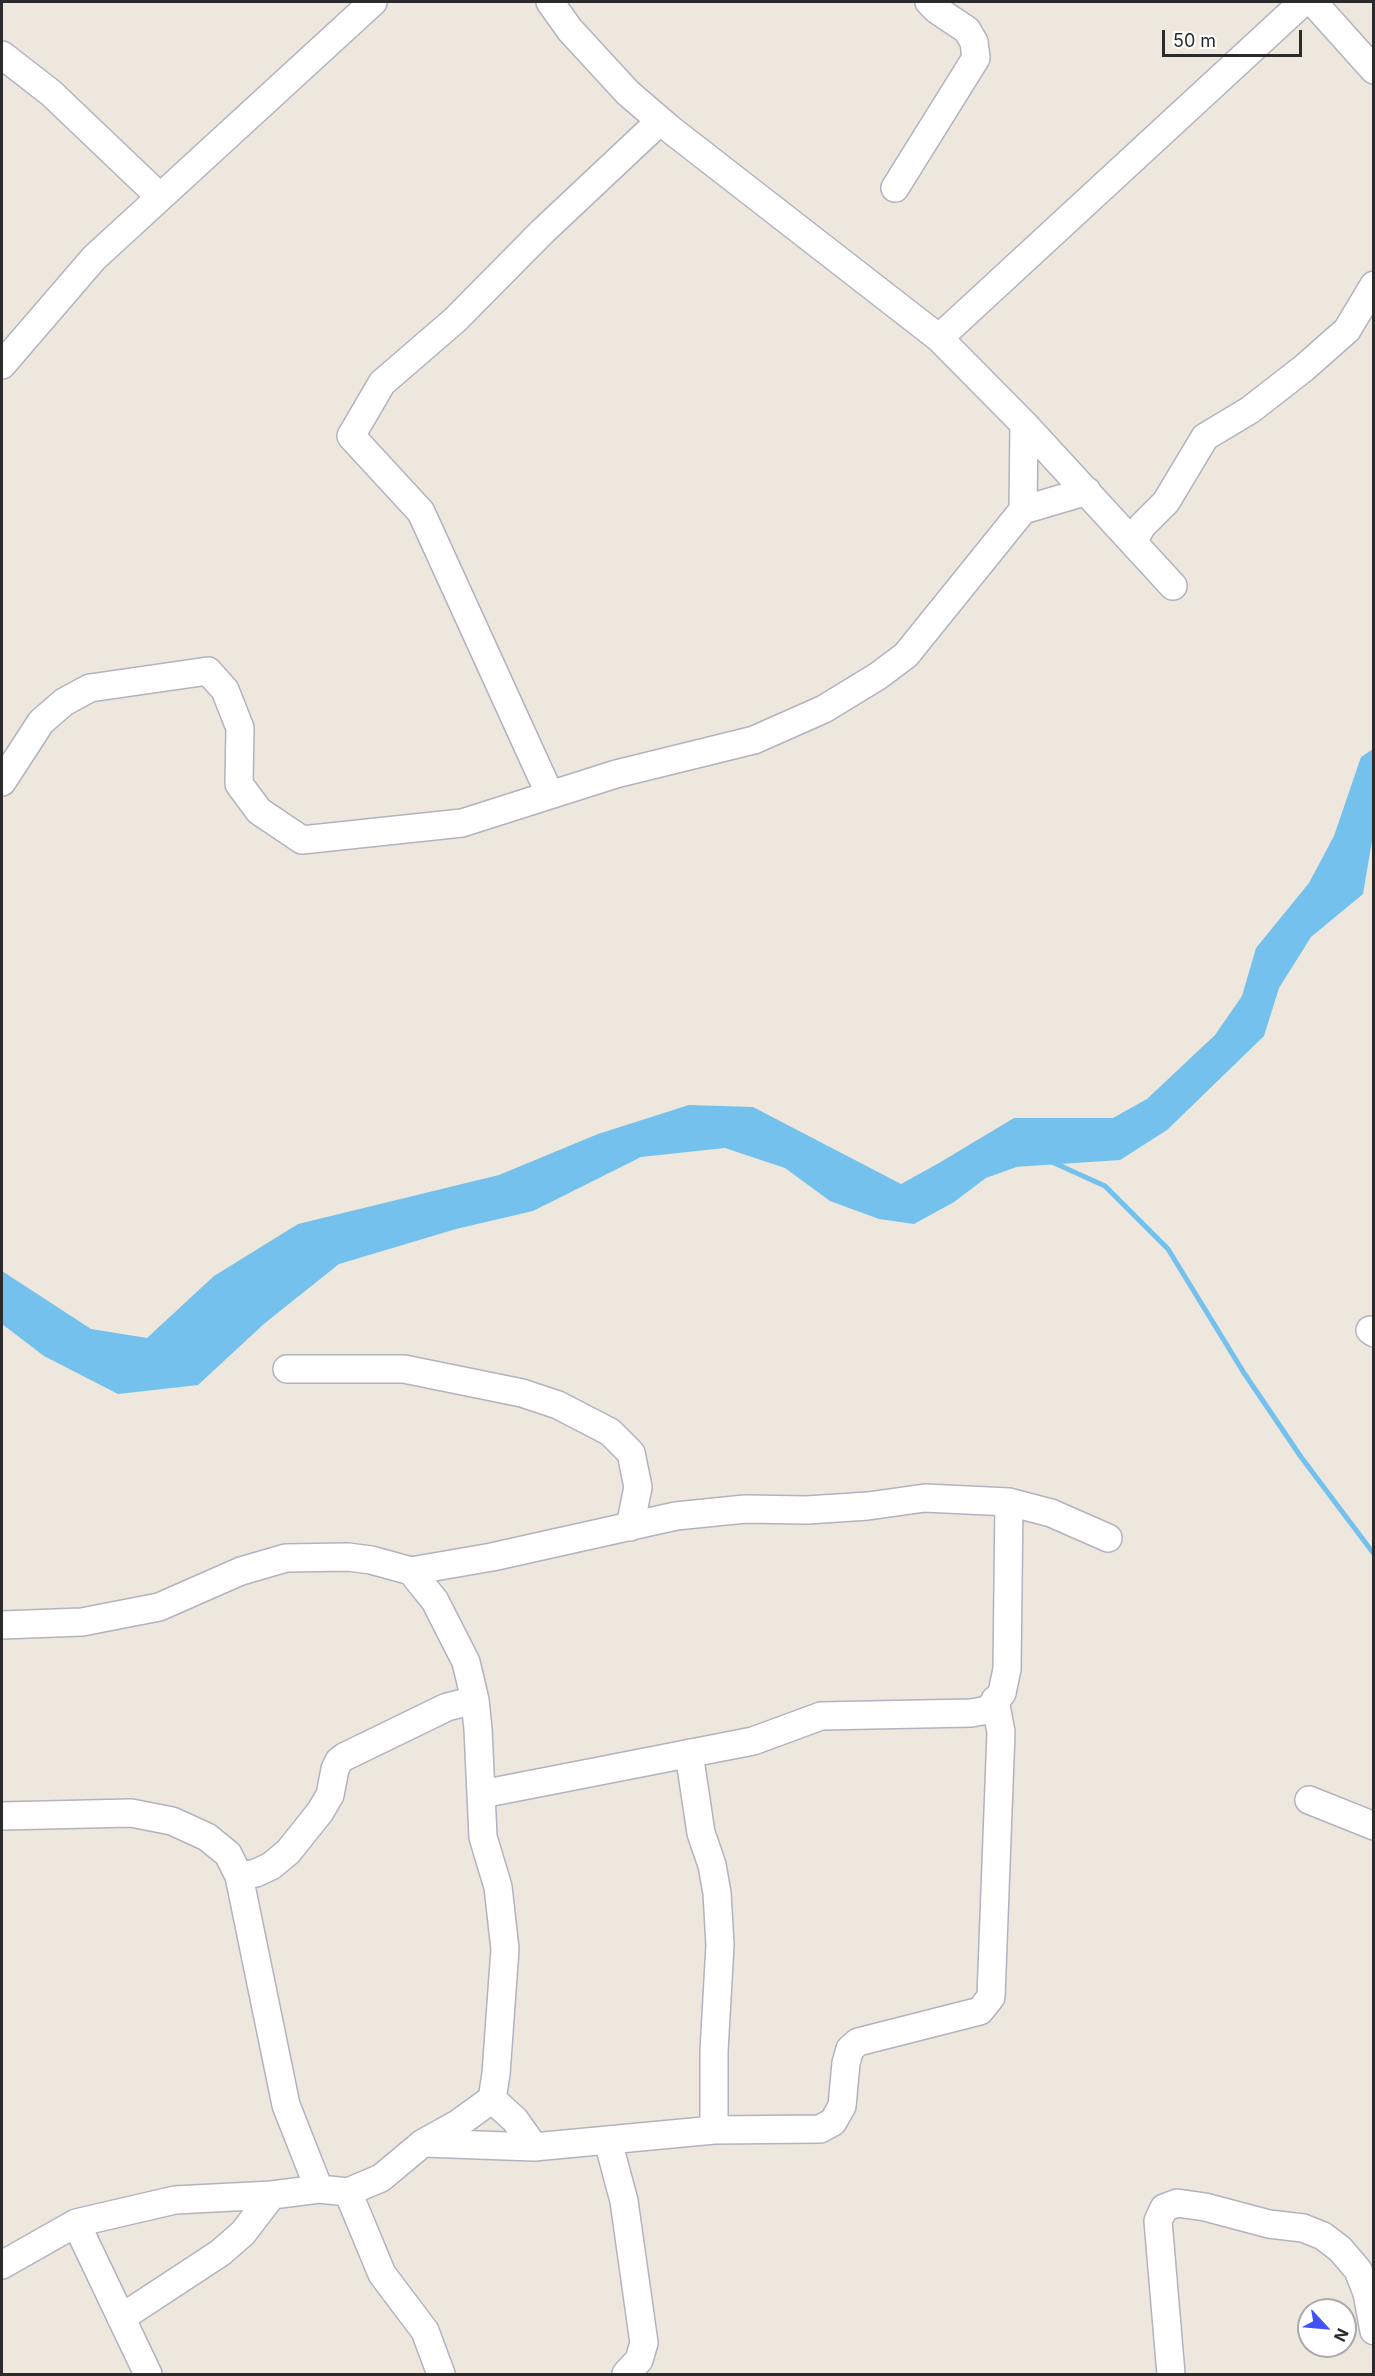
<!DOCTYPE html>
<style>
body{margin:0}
#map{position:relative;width:1375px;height:2376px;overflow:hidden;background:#ede7de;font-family:Inter,sans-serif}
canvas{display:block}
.frame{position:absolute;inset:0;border:3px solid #2b2b2b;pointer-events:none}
.north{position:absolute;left:1297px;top:2298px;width:60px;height:60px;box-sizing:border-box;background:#fff;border:2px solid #aaa;border-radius:50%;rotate:116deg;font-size:16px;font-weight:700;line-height:24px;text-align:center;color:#2b2b2b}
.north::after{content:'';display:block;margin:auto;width:21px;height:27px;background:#4153f6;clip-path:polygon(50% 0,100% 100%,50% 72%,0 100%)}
.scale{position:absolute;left:1162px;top:30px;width:140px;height:27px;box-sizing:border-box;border:3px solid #2b2b2b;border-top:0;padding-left:8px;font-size:18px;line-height:21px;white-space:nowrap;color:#2b2b2b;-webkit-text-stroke:4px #fff;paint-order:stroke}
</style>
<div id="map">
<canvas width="1375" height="2376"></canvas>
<div class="frame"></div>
<div class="north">N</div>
<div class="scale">50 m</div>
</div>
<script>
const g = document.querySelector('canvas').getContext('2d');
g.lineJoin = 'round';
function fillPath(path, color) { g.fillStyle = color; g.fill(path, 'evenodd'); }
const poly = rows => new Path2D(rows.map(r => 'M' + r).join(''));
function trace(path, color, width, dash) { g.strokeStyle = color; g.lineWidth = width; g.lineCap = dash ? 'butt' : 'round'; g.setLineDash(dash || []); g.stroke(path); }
const water = poly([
 [1373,749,1373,835,1363,894,1311,937,1279,988,1264,1036,1167,1130,1120,1160,999,1168,954,1202,914,1224,879,1219,830,1201,785,1168,725,1148,641,1157,533,1211,456,1229,339,1264,265,1323,198,1385,118,1394,44,1356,2,1324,2,1271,91,1329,147,1338,214,1276,298,1224,499,1175,598,1134,689,1105,753,1107,901,1184,939,1163,1014,1118,1113,1118,1147,1099,1215,1035,1242,996,1256,948,1309,883,1334,836,1361,757]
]);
const stream = poly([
 [1052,1162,1105,1186,1168,1249,1244,1373,1301,1457,1374,1554],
 [987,1175,1015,1165]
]);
const minor = poly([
 [550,2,570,30,628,93,670,129,939,338,1024,424,1173,586],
 [1313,2,1374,70],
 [2,55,51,93,159,196],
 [895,188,976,58,974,42,967,30,937,10,929,2],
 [939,338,1303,2],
 [2,365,94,258,373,2],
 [1023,510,1024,424],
 [1133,542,1142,526,1166,502,1205,437,1250,410,1304,368,1347,330,1374,285],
 [2,782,41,722,64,702,90,688,208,671,225,690,240,728,239,784,259,811,302,840,462,823,616,774,754,740,824,709,878,676,906,655,1023,510,1087,491],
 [550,795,421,512,351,436,382,383,455,320,542,232,660,121],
 [1370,1330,1374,1333],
 [287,1369,404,1369,522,1393,558,1405,610,1432,631,1453,638,1487,630,1527],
 [411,1571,492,1557,676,1516,745,1509,807,1510,868,1506,925,1498,1009,1502,1051,1513,1108,1538],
 [2,1625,82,1622,159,1607,241,1571,286,1558,348,1557,371,1560,411,1571,435,1601,466,1662,475,1700,478,1729,483,1837,498,1887,505,1949,496,2074,492,2099,459,2123,423,2143,381,2178,348,2192,319,2189,272,2195,175,2200,76,2223,2,2265],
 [689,1753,701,1833,712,1865,717,1893,720,1945,714,2051,714,2130],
 [482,1794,753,1741,821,1716,971,1713,988,1710,1002,1693,1007,1669,1009,1502],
 [1309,1800,1374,1826],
 [2,1816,131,1813,172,1821,207,1837,228,1854,239,1876,286,2105,319,2189],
 [239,1876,256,1873,271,1866,288,1852,320,1812,330,1795,335,1769,339,1761,344,1757,447,1707,475,1700],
 [492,2099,515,2120,534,2147],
 [608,2141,624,2201,644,2343,639,2360,626,2374],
 [424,2143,534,2147,714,2130,820,2129,833,2122,842,2106,846,2063,850,2049,858,2042,980,2011,991,1997,1001,1732,995,1700],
 [348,2192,382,2274,425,2331,441,2374],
 [76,2223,148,2374],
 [121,2318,220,2253,243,2233,272,2195],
 [1171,2374,1158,2221,1164,2208,1177,2203,1205,2207,1269,2224,1303,2228,1323,2236,1340,2249,1358,2270,1367,2293,1374,2331]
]);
fillPath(water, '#73c1ec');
trace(stream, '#73c1ec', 5);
trace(minor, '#b1b3be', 30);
trace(minor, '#fff', 27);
</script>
